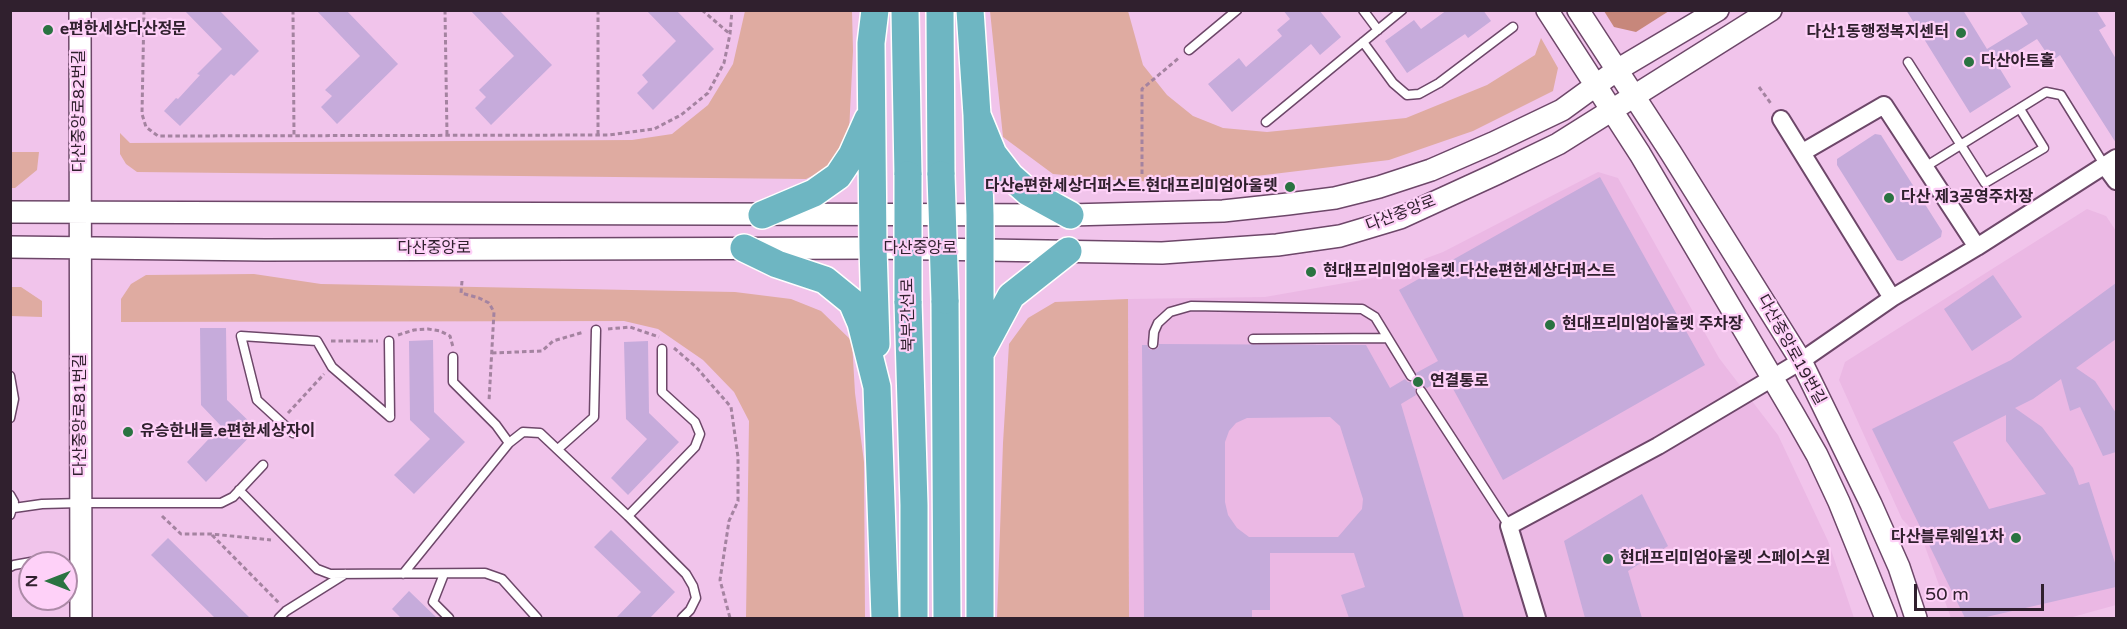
<!DOCTYPE html>
<meta charset="utf-8">
<style>
body{margin:0}
#map{position:relative;width:2127px;height:629px;overflow:hidden;background:#f1c4eb;font-family:"Varela Round",sans-serif}
canvas{display:block}
.frame{position:absolute;inset:0;border:12px solid #30202e;pointer-events:none}
.north{position:absolute;left:18px;top:551px;width:60px;height:60px;box-sizing:border-box;background:#fed1f8;border:2px solid #ac8aa7;border-radius:50%;rotate:270deg;font-size:16px;font-weight:700;line-height:24px;text-align:center;color:#30202e}
.north::after{content:'';display:block;margin:auto;width:21px;height:27px;background:#2a7341;clip-path:polygon(50% 0,100% 100%,50% 72%,0 100%)}
.scale{position:absolute;left:1914px;top:584px;width:130px;height:27px;box-sizing:border-box;border:3px solid #30202e;border-top:0;padding-left:8px;font-size:18px;line-height:21px;white-space:nowrap;color:#30202e;-webkit-text-stroke:4px #fed1f8;paint-order:stroke}
</style>
<div id="map">
<canvas width="2127" height="629"></canvas>
<div class="frame"></div>
<div class="north">N</div>
<div class="scale">50 m</div>
</div>
<script>
const g = document.querySelector('canvas').getContext('2d');
g.lineJoin = 'round';
function fillPath(path, color) { g.fillStyle = color; g.fill(path, 'evenodd'); }
const poly = rows => new Path2D(rows.map(r => 'M' + r).join(''));
function trace(path, color, width, dash) { g.strokeStyle = color; g.lineWidth = width; g.lineCap = dash ? 'butt' : 'round'; g.setLineDash(dash || []); g.stroke(path); }
function drawText(font, color, halo, rows, align = 'center') {
  g.font = font + ' "Varela Round","Noto Sans KR",sans-serif'; g.lineWidth = 4.5; g.setLineDash([]); g.textBaseline = 'middle'; g.strokeStyle = halo; g.fillStyle = color; for (const [text, x, y, turn = 0] of rows) {
    g.save(); g.translate(x, y); g.rotate((+turn || 0) * Math.PI / 180); g.textAlign = isNaN(turn) ? turn : align; if (halo) g.strokeText(text, 0, 0); g.fillText(text, 0, 0); g.restore();
  }
}
const built = poly([
 [1598,172,1618,178,1719,358,1778,435,1828,541,1854,618,1129,618,1128,299,1265,297,1373,278,1443,252],
 [2087,209,2106,216,2116,231,2116,605,2069,618,1951,618,1923,541,1902,519,1839,380,1845,362]
]);
const green = poly([
 [745,11,852,11,853,51,849,132,835,165,806,179,137,172,126,164,120,154,120,133,130,143,632,140,672,134,708,105,733,64],
 [990,11,1128,11,1143,65,1167,95,1193,116,1223,128,1267,132,1406,118,1487,85,1535,55,1541,38,1558,68,1553,91,1473,131,1389,160,1207,182,1126,181,1053,174,1003,137],
 [11,152,39,152,37,170,15,188,11,188],
 [254,274,321,284,735,292,791,299,821,311,852,341,855,393,864,462,865,618,746,618,749,421,734,392,703,360,658,329,624,321,121,322,121,299,131,284,146,275],
 [11,287,21,287,42,301,42,317,11,316],
 [1128,299,1129,618,997,618,1003,443,1009,344,1028,318,1055,302]
]);
const forest = poly([
 [1604,11,1669,11,1636,32,1614,27]
]);
const building = poly([
 [184,10,219,10,259,51,234,76,231,74,180,126,164,111,176,98,178,99,200,75,197,74,222,49],
 [316,10,346,10,398,64,337,124,321,107,332,96,325,90,360,56],
 [470,10,499,10,552,65,491,125,475,108,486,97,479,90,514,56],
 [646,10,676,10,714,49,653,110,637,93,648,82,642,75,676,41],
 [1283,10,1319,10,1341,37,1320,55,1311,44,1232,112,1208,84,1239,58,1246,67,1282,36,1277,30,1290,19],
 [1447,10,1483,10,1491,21,1468,38,1465,34,1407,73,1385,41,1414,20,1421,29],
 [1906,10,1963,10,1987,49,2028,24,2019,10,2096,10,2106,26,2099,30,2116,59,2116,143,2060,55,2052,61,2037,39,1997,64,2011,87,1970,113],
 [1875,134,1881,135,1942,231,1941,237,1902,261,1897,260,1837,165,1837,159],
 [1600,177,1705,365,1503,480,1446,376,1427,388,1421,385,1417,386,1415,391,1416,395,1401,404,1464,618,1349,618,1341,595,1365,587,1354,553,1270,553,1270,610,1252,610,1252,618,1144,618,1142,345,1147,345,1149,349,1153,350,1158,348,1159,344,1366,345,1390,388,1405,379,1408,382,1414,382,1417,379,1416,373,1438,361,1399,290],
 [1330,417,1340,426,1363,499,1362,509,1338,537,1249,537,1237,528,1228,515,1225,502,1225,442,1229,431,1236,423,1247,418],
 [1993,275,2022,317,1972,351,1944,309],
 [2116,283,2116,339,2076,368,2095,381,2116,413,2116,452,2103,456,2080,407,2070,411,2061,379,2033,399,2015,408,2042,427,2073,468,2079,485,2089,482,2116,566,2116,587,1982,618,1965,618,1872,429,2011,360],
 [2006,415,2006,441,2046,494,1989,509,1953,442],
 [200,328,226,328,227,400,257,429,206,482,187,462,221,426,201,405],
 [433,340,434,412,465,442,414,494,394,475,430,439,410,420,409,341],
 [648,341,649,413,679,442,628,495,611,478,647,439,626,419,624,342],
 [1642,494,1668,546,1628,571,1642,618,1585,618,1564,541],
 [611,530,675,592,650,618,616,618,641,592,594,547],
 [168,538,250,618,215,618,151,555],
 [409,591,437,618,401,618,392,609]
]);
const path = poly([
 [144,10,142,114,146,127,158,136,609,135,654,129,681,115,708,93,724,63,730,34,732,10],
 [293,10,294,136],
 [445,10,447,135],
 [598,10,598,135],
 [702,10,730,34],
 [1759,87,1772,105],
 [1142,174,1142,89,1180,57],
 [462,281,461,293,479,298,489,303,494,312,489,401],
 [608,329,630,327,659,337],
 [398,335,414,330,428,329,440,331,450,336,453,347],
 [331,341,378,341],
 [674,348,696,367,731,407,738,457,738,501,729,521,720,580,730,618],
 [492,353,542,351,553,341,584,332],
 [288,413,324,374],
 [162,516,181,534,211,534,271,540],
 [212,535,279,603]
]);
const service = poly([
 [1363,10,1378,30],
 [1363,42,1393,83,1407,95,1419,94,1439,83,1513,27],
 [1189,50,1237,10],
 [1908,62,1985,183,2044,148,2020,109],
 [1266,122,1402,10],
 [1925,167,2046,92,2061,95,2105,166],
 [1253,339,1387,338],
 [389,341,390,417],
 [1153,344,1154,332,1158,323,1170,312,1191,306,1362,309,1375,317,1411,376],
 [662,349,662,392,695,422,700,434,695,447,628,516,686,574,693,586,696,598,690,610,682,618],
 [453,357,453,382,496,425,509,443],
 [10,376,14,399,10,418],
 [1421,391,1509,526],
 [293,433,257,400,241,336,317,341,332,367,390,417],
 [558,449,594,417,596,330],
 [239,490,317,569,330,574,485,573,502,579,537,618],
 [10,495,14,502,10,515],
 [14,508,42,504,81,503,221,503,233,497,263,465],
 [10,567,14,565,42,560],
 [403,574,509,443,523,432,540,433,628,516],
 [444,574,433,602,449,618],
 [279,618,286,611,345,574]
]);
const minor = poly([
 [1781,119,1892,298],
 [1803,152,1884,105,1977,247],
 [2105,166,2116,181],
 [1537,618,1509,526,1658,446,1801,361,1892,298,1977,247,2116,158]
]);
const tertiary = poly([
 [80,10,81,618],
 [1547,10,1640,154,1793,413,1817,455,1839,502,1886,618],
 [1578,10,1671,153,1801,361,1871,504,1899,567,1916,618],
 [10,212,1070,215,1223,211,1288,204,1335,198,1379,187,1431,170,1493,143,1562,110,1617,70,1718,10],
 [10,247,265,250,873,248,1162,253,1277,245,1340,236,1400,218,1496,174,1558,144,1771,10]
]);
const trunk = poly([
 [875,10,871,43,873,248,876,344],
 [905,10,908,175],
 [940,10,941,175],
 [970,10,977,115,993,154,1010,176,1028,192,1070,215],
 [977,115,980,215,980,618],
 [762,215,814,193,838,176,852,155,868,119],
 [744,248,777,264,825,280,852,302,861,323,877,387,885,618],
 [945,300,947,618],
 [908,301,914,505,914,618],
 [982,350,1011,296,1068,251]
]);
const trunkBridge = poly([
 [908,175,908,301],
 [941,175,945,300]
]);
const markers = [
 [48,30,6,"#2a7341"],
 [1961,33,6,"#2a7341"],
 [1969,62,6,"#2a7341"],
 [1290,187,6,"#2a7341"],
 [1889,198,6,"#2a7341"],
 [1311,272,6,"#2a7341"],
 [1550,325,6,"#2a7341"],
 [1418,382,6,"#2a7341"],
 [128,432,6,"#2a7341"],
 [2016,538,6,"#2a7341"],
 [1608,559,6,"#2a7341"]
];
const poiNames = [
 ["e편한세상다산정문",60,30],
 ["다산1동행정복지센터",1949,33,"right"],
 ["다산아트홀",1981,62],
 ["다산e편한세상더퍼스트.현대프리미엄아울렛",1278,187,"right"],
 ["다산 제3공영주차장",1901,198],
 ["현대프리미엄아울렛.다산e편한세상더퍼스트",1323,272],
 ["현대프리미엄아울렛 주차장",1562,325],
 ["연결통로",1430,382],
 ["유승한내들.e편한세상자이",140,432],
 ["다산블루웨일1차",2004,538,"right"],
 ["현대프리미엄아울렛 스페이스원",1620,559]
];
const streetNames = [
 ["다산중앙로82번길",80,111,-90],
 ["다산중앙로",1401,214,-21],
 ["다산중앙로",434,249],
 ["다산중앙로",920,249],
 ["북부간선로",909,315,-91],
 ["다산중앙로19번길",1791,350,61],
 ["다산중앙로81번길",81,415,-90]
];
fillPath(built, '#ebb8e4');
fillPath(green, '#dfaba1');
fillPath(forest, '#c7877b');
fillPath(building, '#c6abdb');
trace(service, '#6d4769', 11);
trace(minor, '#6d4769', 20);
trace(tertiary, '#6d4769', 24);
trace(trunk, '#fff', 30);
trace(path, '#a483a0', 3, [4.5, 3]);
trace(service, '#fff', 8);
trace(minor, '#fff', 16);
trace(tertiary, '#fff', 21);
trace(trunk, '#6eb6c2', 27);
trace(trunkBridge, '#fff', 30, []);
trace(trunkBridge, '#6eb6c2', 27);
for (const [x, y, r, color] of markers) { const dot = new Path2D(); dot.arc(x, y, r, 0, 2 * Math.PI); g.fillStyle = color; g.fill(dot); trace(dot, '#fed1f8', 2); }
drawText('bold 16px', '#30202e', '#fed1f8', poiNames, 'left');
drawText('16px', '#30202e', '#fed1f8', streetNames);
</script>
